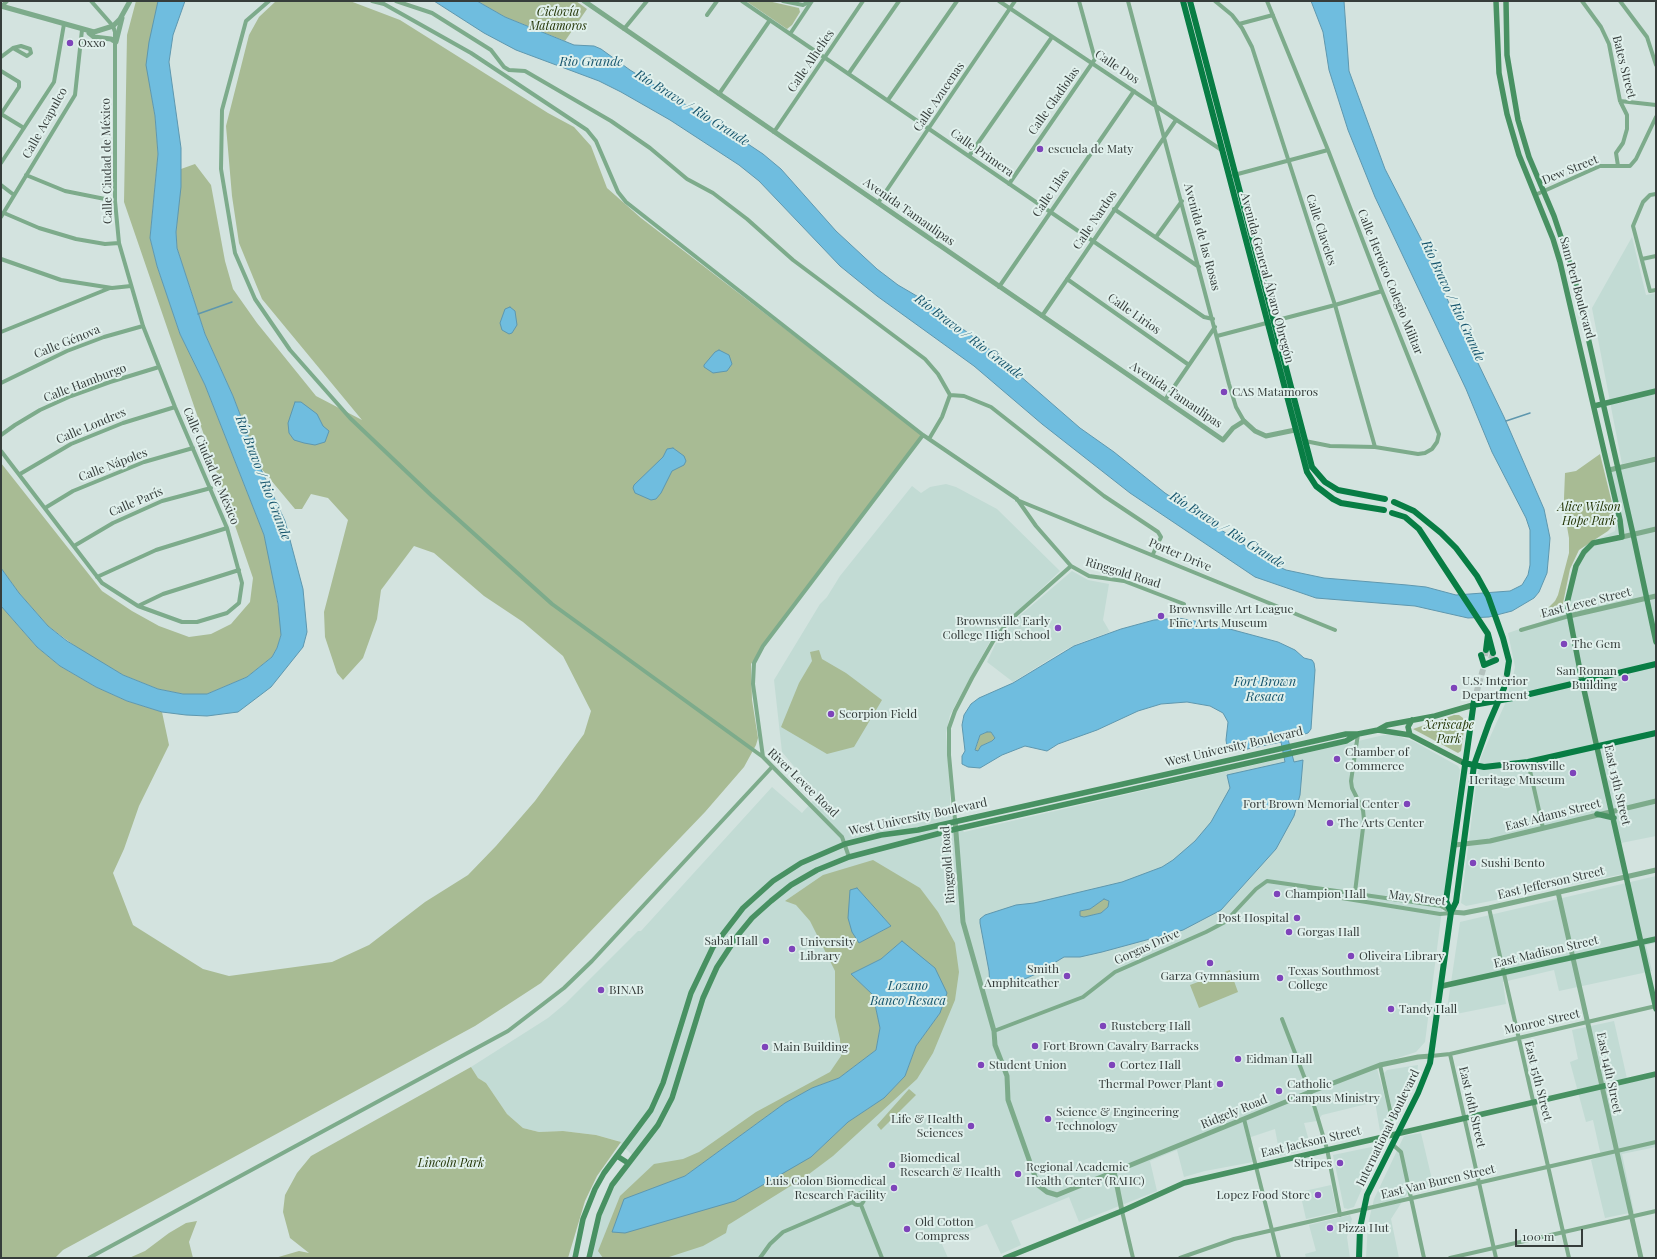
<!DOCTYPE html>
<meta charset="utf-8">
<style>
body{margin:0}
#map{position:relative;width:1657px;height:1259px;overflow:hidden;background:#d3e3df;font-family:"Playfair Display",serif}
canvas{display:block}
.frame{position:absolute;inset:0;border:2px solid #363d3b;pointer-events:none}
.scale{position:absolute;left:1515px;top:1229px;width:68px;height:18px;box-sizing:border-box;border:2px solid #363d3b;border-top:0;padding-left:5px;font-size:12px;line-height:14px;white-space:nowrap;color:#363d3b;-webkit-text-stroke:3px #e0f0ec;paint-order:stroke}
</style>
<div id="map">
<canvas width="1657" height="1259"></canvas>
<div class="frame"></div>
<div class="scale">100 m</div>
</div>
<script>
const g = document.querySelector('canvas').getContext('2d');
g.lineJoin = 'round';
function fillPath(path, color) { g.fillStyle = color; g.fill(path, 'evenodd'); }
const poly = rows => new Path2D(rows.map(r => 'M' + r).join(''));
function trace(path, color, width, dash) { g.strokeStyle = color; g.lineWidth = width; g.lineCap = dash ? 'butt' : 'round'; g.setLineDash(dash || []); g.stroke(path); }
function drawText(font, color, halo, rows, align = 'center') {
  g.font = font + ' "Playfair Display",serif'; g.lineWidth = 4; g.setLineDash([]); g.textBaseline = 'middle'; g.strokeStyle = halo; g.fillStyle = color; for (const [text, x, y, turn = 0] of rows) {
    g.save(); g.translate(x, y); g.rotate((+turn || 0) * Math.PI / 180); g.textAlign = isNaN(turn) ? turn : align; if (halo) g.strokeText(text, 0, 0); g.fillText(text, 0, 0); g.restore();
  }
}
const built = poly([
 [1632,237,1646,295,1656,293,1656,456,1622,464,1592,308],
 [1656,461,1656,836,1616,844,1623,874,1466,906,1461,903,1477,777,1481,757,1505,704,1513,677,1515,667,1508,633,1564,614,1570,576,1580,552,1590,543,1615,531,1616,525,1609,470],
 [946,484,956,487,997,509,1060,571,994,634,950,715,946,733,950,790,950,815,964,832,1384,735,1395,735,1413,741,1458,766,1460,770,1425,1042,1416,1052,1376,1065,1392,1123,1388,1127,1380,1131,1375,1102,1322,1115,1317,1121,1304,1123,1311,1148,1280,1156,1275,1129,1248,1138,1253,1162,1205,1171,1184,1177,1177,1150,1150,1161,1157,1191,1079,1222,1069,1197,1011,1221,1021,1245,1001,1254,987,1224,941,1242,948,1258,592,1258,595,1236,607,1201,616,1184,635,1158,618,1141,596,1135,563,1131,539,1132,523,1128,507,1114,486,1083,478,1078,471,1067,548,1018,566,1003,638,931,641,931,772,787,802,813,818,795,782,752,774,680,820,604,827,597,840,576,912,486,921,493,930,487],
 [1072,571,1088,580,1109,584,1103,620,1110,632,1079,643,1063,651,1013,682,987,662,995,645,1016,619],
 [1656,876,1656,943,1646,945,1652,971,1559,991,1554,970,1503,982,1506,1004,1446,1016,1460,922],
 [1614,1021,1628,1083,1656,1077,1656,1147,1622,1154,1634,1212,1605,1218,1591,1160,1601,1156,1593,1120,1586,1122,1570,1062,1578,1059,1572,1030],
 [1418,1065,1417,1074,1394,1118,1384,1073,1387,1070],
 [1421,1133,1434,1188,1407,1194,1391,1219,1399,1258,1366,1258,1368,1224,1374,1199,1404,1136],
 [1381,1145,1354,1207,1348,1209,1344,1208,1333,1155],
 [1331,1185,1337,1212,1306,1219,1300,1192],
 [1350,1215,1352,1219,1347,1237,1350,1258,1306,1258,1305,1254,1316,1251,1309,1225]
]);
const green = poly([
 [136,1,158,1,150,87,155,116,158,154,150,238,157,266,180,334,205,385,264,535,270,560,281,623,281,635,277,648,272,657,247,677,207,694,183,694,158,689,123,675,83,652,48,626,19,593,1,568,1,463,102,591,132,611,159,626,189,637,211,634,231,624,250,602,253,578,124,202,127,35],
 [276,1,350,1,400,20,548,113,574,127,591,146,607,188,641,218,923,435,751,664,752,700,758,738,756,745,744,767,705,812,541,983,475,1026,63,1250,55,1258,1,1258,1,606,37,647,60,666,96,687,127,701,162,712,169,745,139,806,124,849,113,873,133,925,203,969,229,976,332,962,369,945,425,902,468,875,496,846,535,801,584,734,591,711,563,656,523,622,484,596,434,553,414,546,381,590,377,619,363,658,343,680,337,673,325,637,324,612,348,520,328,498,311,494,302,509,295,509,260,467,233,396,205,334,177,248,176,232,181,169,195,164,211,185,225,261,233,289,257,323,316,396,362,420,262,299,239,243,232,196,226,126,249,35,259,17],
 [477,1,576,1,587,9,565,41,505,17],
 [746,1,768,1,799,8,800,12,792,25,787,29],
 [1600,454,1613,507,1614,524,1608,531,1579,550,1570,569,1561,613,1542,619,1540,616,1555,601,1558,595,1569,553,1569,538,1565,515,1564,498,1565,473,1576,471],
 [819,650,822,659,846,673,882,700,854,747,827,754,781,727,799,683,812,661,810,652],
 [1454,715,1459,715,1463,718,1465,723,1461,751,1458,753,1413,729],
 [987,732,991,732,995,738,992,741,981,746,978,751,975,751,980,735],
 [873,860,920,888,938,912,955,943,959,972,955,1000,933,1053,917,1079,833,1156,805,1177,728,1225,726,1233,703,1246,666,1258,603,1258,598,1251,620,1196,654,1164,683,1159,699,1152,756,1112,830,1072,841,1056,840,1039,835,1017,835,971,810,921,796,905,785,901,823,875],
 [857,888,891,926,859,943],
 [902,941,940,1013,916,1046,905,1076,884,1098,848,1122,811,1157,625,1199,685,1176,785,1103,812,1088,839,1078,876,1050,880,1028,873,995,851,974,881,959],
 [1104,899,1109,901,1108,907,1101,913,1084,917,1080,916,1080,911,1090,909],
 [1230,970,1238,992,1199,1008,1190,985],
 [471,1067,478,1078,486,1083,507,1114,523,1128,539,1132,563,1131,596,1135,621,1142,597,1176,585,1201,568,1258,275,1258,299,1251,309,1253,290,1238,283,1212,285,1195,297,1173,311,1156],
 [909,1089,916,1095,881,1130,877,1125],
 [197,1221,189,1242,193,1258,129,1258,145,1251,169,1233,186,1223]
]);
const water = poly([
 [158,1,185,1,173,35,169,62,181,148,181,187,176,232,177,248,205,334,233,396,260,467,285,521,303,589,307,632,303,647,271,687,238,712,207,716,186,715,162,712,127,701,96,687,60,666,37,647,1,606,1,568,19,593,48,626,67,641,123,675,158,689,183,694,207,694,247,677,272,657,277,648,281,635,278,604,264,535,205,385,180,334,157,266,150,238,158,154,155,116,146,65,149,42,158,1],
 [434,1,477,1,505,17,574,45,594,46,601,49,630,70,730,132,763,154,781,169,836,231,877,269,898,285,927,302,988,348,1080,428,1114,452,1165,493,1273,564,1286,570,1324,578,1407,585,1426,587,1456,595,1510,591,1522,585,1528,575,1530,565,1530,530,1526,518,1492,452,1466,389,1375,197,1348,130,1329,70,1323,32,1311,1,1344,1,1349,71,1385,169,1421,239,1449,303,1504,417,1544,509,1550,538,1549,551,1547,573,1539,592,1534,598,1512,611,1489,617,1468,618,1415,606,1316,598,1255,577,1130,493,1042,424,974,366,877,296,840,266,759,181,739,165,670,120,621,92,599,81,516,50,484,33,434,1],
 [510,307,515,311,517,325,512,333,509,334,502,330,500,323,505,309,510,307],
 [719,350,729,355,732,364,727,371,713,373,704,367,704,365,715,352,719,350],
 [295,402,301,402,317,414,323,426,329,431,325,442,315,445,304,443,294,440,289,433,288,423,295,402],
 [673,448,684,456,686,461,684,465,672,471,661,493,656,499,651,500,635,493,633,488,634,485,663,457,667,449,673,448],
 [1178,618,1211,624,1278,642,1295,650,1304,658,1312,660,1314,663,1315,670,1311,729,1308,733,1288,739,1294,762,1303,760,1300,795,1294,816,1276,849,1221,910,1183,930,1102,952,1080,957,1064,957,1036,974,1020,981,992,988,990,985,989,971,980,923,980,919,985,915,1016,905,1034,903,1122,882,1162,867,1173,860,1195,841,1211,822,1230,788,1227,775,1285,762,1281,742,1228,753,1226,740,1228,722,1223,713,1210,706,1187,702,1161,704,1138,711,1097,730,1058,744,1047,751,1025,746,1002,755,980,768,968,767,962,764,962,756,965,751,962,725,964,715,971,704,979,698,1013,683,1074,646,1121,629,1154,620,1178,618],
 [987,732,991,732,995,738,992,741,981,746,978,751,975,750,980,735,987,732],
 [1104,899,1109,901,1108,907,1101,913,1084,917,1080,916,1080,911,1090,909,1104,899],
 [857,888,891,926,859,943,852,932,848,918,850,890,857,888],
 [902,941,935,968,947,993,940,1013,916,1046,905,1076,884,1098,848,1122,811,1157,735,1201,625,1233,612,1232,624,1199,685,1176,785,1103,812,1088,839,1078,876,1050,880,1028,873,995,851,974,881,959,902,941]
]);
const stream = poly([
 [198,314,232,302],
 [1506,421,1530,413]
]);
const primaryTunnel = poly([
 [1485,656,1486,650],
 [1491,659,1493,653],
 [1504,688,1507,674],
 [1474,701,1484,666]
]);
const minor = poly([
 [269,1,246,21,222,110,221,169,235,253,255,299,290,350,350,418,431,495,552,604,763,757,842,837,849,857],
 [372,1,384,4,471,53,587,130,596,141,618,192,626,202,923,435,1017,499,1036,526,1071,566],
 [396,1,432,13,491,50,504,67,509,70,525,71,611,121,650,148,687,179,713,193,747,219,793,260,925,359,938,374,950,395,942,417,929,439],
 [742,1,1204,317,1213,319],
 [783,1,803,5,810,1],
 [999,1,1223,151],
 [1128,1,1229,384,1236,407,1244,421],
 [1215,1,1232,15,1242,28,1252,47,1335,305,1375,447],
 [1267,1,1328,150,1382,291,1439,434,1437,442,1432,449,1425,453,1418,454,1375,447,1330,446,1305,441],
 [1582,1,1601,27,1609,44,1620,101,1627,115,1627,129,1623,143,1616,153,1618,166],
 [1620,1,1647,37,1656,65],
 [1,7,7,1],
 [707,15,717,1],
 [1239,24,1273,15],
 [624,29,647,1],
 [790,34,812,1],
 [1,57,13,48,21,46,30,49,31,53,27,56,13,48],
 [1,71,19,82,19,87,1,114,24,128],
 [849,73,899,1],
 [719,94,770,20],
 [888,100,957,1],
 [1620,101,1656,105],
 [774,132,863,1],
 [969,156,1052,37],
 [1,163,54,82,64,24],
 [26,175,65,191,115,201],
 [1234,175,1328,150],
 [1009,184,1095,59,1079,1],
 [1,185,14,195],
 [1656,194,1650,195,1643,202,1633,226,1650,291,1656,290],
 [1535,195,1600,166,1630,166,1636,159,1656,117],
 [878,203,1015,1],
 [1114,209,1199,267],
 [4,213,39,228,76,239,105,244,119,243],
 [1,217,75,95,82,30],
 [1156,237,1182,201],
 [1,259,61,280,112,288,131,286],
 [1642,259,1656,256],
 [1067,279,1189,365],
 [999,287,1134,91],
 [1042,316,1176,120],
 [1,332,110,288],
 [1217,336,1335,305,1382,291],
 [1,383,67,351,104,337,143,326],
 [950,395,964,396,991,407,1104,496,1158,532,1161,537,1153,554],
 [1165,400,1215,327],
 [1,435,15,425,40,410,71,396,110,382,159,367],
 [1,451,102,583,138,606,182,622,197,622,227,613,239,603,242,583,227,528,175,407,143,326,119,243,115,201,115,32,113,26,91,1],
 [20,474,71,444,123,423,175,407],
 [1017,500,1335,630],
 [45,508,73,491,144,462,193,448],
 [74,546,113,523,162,501,211,488],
 [97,577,156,550,227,528],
 [138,606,163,594,239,570],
 [1521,630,1569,616],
 [763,757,753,684,754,663,763,646,923,435],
 [1528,762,1543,828],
 [955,820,949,755,949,728,955,711,972,678,995,638,1010,620,1071,566,1089,576,1124,581,1184,604],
 [1307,887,1323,895,1440,914,1451,913],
 [1354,900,1364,820,1363,810,1352,788,1351,781,1358,734],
 [1489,908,1569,1258],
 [1282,1019,1310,1092,1327,1149,1340,1215],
 [994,1031,1083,997,1115,972,1206,932,1225,922,1256,889,1267,881,1441,906,1451,912],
 [1450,1054,1496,1258],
 [1431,1056,1450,1054,1656,1006],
 [1380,1065,1392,1119],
 [1244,1119,1279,1258],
 [1392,1144,1401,1152,1424,1258],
 '852 1199a6 6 0 1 1 12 0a6 6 0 1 1-12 0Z',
 [861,1205,882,1258],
 [1122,1211,1133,1258],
 [89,1258,508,1031,564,988,592,961,772,767],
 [760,1258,770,1244,783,1232,853,1202],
 [1180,1258,1234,1239,1656,1142],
 [1450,1258,1656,1211]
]);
const tertiary = poly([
 [584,1,1223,440,1233,428,1244,421,1255,431,1266,436,1295,430],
 [1,6,94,32,113,26,120,19,130,1],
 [89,33,94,37,111,39,116,42,122,18],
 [1609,470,1656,459],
 [1622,537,1656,529],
 [1569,616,1656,596],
 [955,820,963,922,994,1031,995,1045,1007,1076,1008,1100,1038,1185,1047,1192,1057,1195,1310,1092,1380,1065,1418,1057,1431,1056],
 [1455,845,1490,841,1656,801],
 [1558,892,1641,1258],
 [1451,912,1464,913,1489,908,1656,870],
 [1114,1171,1122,1211]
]);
const secondary = poly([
 [1496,1,1499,73,1507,114,1519,155,1553,239,1560,262,1620,520,1622,537,1593,543,1584,552,1576,566,1567,603,1582,681,1656,1009],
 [1506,1,1507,55,1518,120,1529,157,1554,216,1574,276,1633,534,1656,642],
 [1594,406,1656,391],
 [1378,730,1387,725,1435,716,1473,705],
 [1410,735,1408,727,1412,720],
 [1597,814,1614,818],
 [1442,986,1656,939],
 [617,1156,628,1163],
 [575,1258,583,1219,595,1189,604,1173,651,1110,663,1083,691,993,713,947,743,908,773,881,801,863,845,844,881,835,918,830,1346,734,1358,734,1378,730,1410,735,1464,763],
 [589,1258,599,1215,612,1185,658,1125,672,1098,703,998,717,967,738,935,752,918,771,901,791,885,817,870,849,857,956,829,1346,741,1358,734],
 [1005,1258,1122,1211,1184,1183,1656,1074]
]);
const primary = poly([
 [1183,1,1307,472,1316,486,1333,499,1341,503,1384,510],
 [1190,1,1312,467,1325,482,1338,490,1385,499],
 [1394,502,1414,511,1441,533,1456,548,1477,576,1488,596,1503,638,1509,661,1507,674],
 [1392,513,1405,517,1419,529,1488,634,1493,653],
 [1486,650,1488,634],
 [1481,655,1484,665],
 [1484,665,1496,660],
 [1473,705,1513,698,1656,664],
 [1464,763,1484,767,1528,762,1656,733],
 [1451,912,1446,901,1474,701],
 [1359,1258,1360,1228,1367,1195,1418,1093,1430,1063,1451,912,1456,902,1474,765,1489,723,1504,688]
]);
const markers = [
 [70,43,4,"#7e44ba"],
 [1040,149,4,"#7e44ba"],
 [1224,392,4,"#7e44ba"],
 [1161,616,4,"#7e44ba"],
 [1058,628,4,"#7e44ba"],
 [1564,644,4,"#7e44ba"],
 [1625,678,4,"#7e44ba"],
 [1454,688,4,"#7e44ba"],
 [831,714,4,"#7e44ba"],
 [1337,759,4,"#7e44ba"],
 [1573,773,4,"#7e44ba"],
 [1407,804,4,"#7e44ba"],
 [1330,823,4,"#7e44ba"],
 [1473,863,4,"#7e44ba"],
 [1277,894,4,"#7e44ba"],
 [1297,918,4,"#7e44ba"],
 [1289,932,4,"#7e44ba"],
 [766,941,4,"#7e44ba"],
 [792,949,4,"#7e44ba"],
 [1351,956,4,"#7e44ba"],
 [1210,963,4,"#7e44ba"],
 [1067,976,4,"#7e44ba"],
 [1280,978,4,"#7e44ba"],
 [601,990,4,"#7e44ba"],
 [1391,1009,4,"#7e44ba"],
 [1103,1026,4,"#7e44ba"],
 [1035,1046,4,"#7e44ba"],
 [765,1047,4,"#7e44ba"],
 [1238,1059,4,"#7e44ba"],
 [981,1065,4,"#7e44ba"],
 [1112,1065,4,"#7e44ba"],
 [1220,1084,4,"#7e44ba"],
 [1279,1091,4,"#7e44ba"],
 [1048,1119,4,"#7e44ba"],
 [971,1126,4,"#7e44ba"],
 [1340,1163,4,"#7e44ba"],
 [892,1165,4,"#7e44ba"],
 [1018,1174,4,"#7e44ba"],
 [894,1188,4,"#7e44ba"],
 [1318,1195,4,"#7e44ba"],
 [1330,1228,4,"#7e44ba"],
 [907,1229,4,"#7e44ba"]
];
const parkNames = [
 ["Ciclovía",558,12],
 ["Matamoros",558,26],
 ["Alice Wilson",1589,507],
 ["Hope Park",1589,521],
 ["Xeriscape",1449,725],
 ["Park",1449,739],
 ["Lincoln Park",451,1163]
];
const poiNames = [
 ["Oxxo",78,43],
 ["escuela de Maty",1048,149],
 ["CAS Matamoros",1232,392],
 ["Brownsville Art League",1169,609],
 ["Fine Arts Museum",1169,623],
 ["Brownsville Early",1050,621,"right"],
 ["College High School",1050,635,"right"],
 ["The Gem",1572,644],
 ["San Roman",1617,671,"right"],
 ["Building",1617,685,"right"],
 ["U.S. Interior",1462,681],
 ["Department",1462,695],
 ["Scorpion Field",839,714],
 ["Chamber of",1345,752],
 ["Commerce",1345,766],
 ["Brownsville",1565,766,"right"],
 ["Heritage Museum",1565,780,"right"],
 ["Fort Brown Memorial Center",1399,804,"right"],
 ["The Arts Center",1338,823],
 ["Sushi Bento",1481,863],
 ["Champion Hall",1285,894],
 ["Post Hospital",1289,918,"right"],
 ["Gorgas Hall",1297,932],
 ["Sabal Hall",758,941,"right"],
 ["University",800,942],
 ["Library",800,956],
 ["Oliveira Library",1359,956],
 ["Smith",1059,969,"right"],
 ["Amphiteather",1059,983,"right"],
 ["Texas Southmost",1288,971],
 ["College",1288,985],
 ["Garza Gymnasium",1210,976,"center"],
 ["BINAB",609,990],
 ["Tandy Hall",1399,1009],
 ["Rusteberg Hall",1111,1026],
 ["Fort Brown Cavalry Barracks",1043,1046],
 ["Main Building",773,1047],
 ["Eidman Hall",1246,1059],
 ["Student Union",989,1065],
 ["Cortez Hall",1120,1065],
 ["Thermal Power Plant",1212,1084,"right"],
 ["Catholic",1287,1084],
 ["Campus Ministry",1287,1098],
 ["Science & Engineering",1056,1112],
 ["Technology",1056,1126],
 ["Life & Health",963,1119,"right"],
 ["Sciences",963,1133,"right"],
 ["Biomedical",900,1158],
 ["Research & Health",900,1172],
 ["Stripes",1332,1163,"right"],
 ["Regional Academic",1026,1167],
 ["Health Center (RAHC)",1026,1181],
 ["Luis Colon Biomedical",886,1181,"right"],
 ["Research Facility",886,1195,"right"],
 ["Lopez Food Store",1310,1195,"right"],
 ["Old Cotton",915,1222],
 ["Compress",915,1236],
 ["Pizza Hut",1338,1228]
];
const streetNames = [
 ["Calle Alhelíes",811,61,-56],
 ["Calle Dos",1117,67,34],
 ["Bates Street",1624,67,76],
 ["Calle Azucenas",939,97,-56],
 ["Calle Gladiolas",1054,101,-55],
 ["Calle Acapulco",45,123,-61],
 ["Calle Primera",982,153,35],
 ["Calle Ciudad de México",107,161,-91],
 ["Dew Street",1570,170,-22],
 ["Calle Lilas",1051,193,-56],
 ["Avenida Tamaulipas",909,212,35],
 ["Calle Nardos",1095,220,-56],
 ["Calle Claveles",1321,230,72],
 ["Avenida de las Rosas",1202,237,75],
 ["Avenida General Álvaro Obregón",1267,278,75],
 ["Calle Heroico Colegio Militar",1390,282,68],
 ["Sam Perl Boulevard",1577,288,75],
 ["Calle Lirios",1134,314,35],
 ["Calle Génova",67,342,-22],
 ["Calle Hamburgo",85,383,-21],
 ["Avenida Tamaulipas",1176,395,34],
 ["Calle Londres",91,426,-23],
 ["Calle Nápoles",113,465,-21],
 ["Calle Ciudad de México",211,466,67],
 ["Calle París",136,502,-23],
 ["Porter Drive",1180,555,23],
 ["Ringgold Road",1123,573,17],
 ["East Levee Street",1586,603,-14],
 ["West University Boulevard",1234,747,-13],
 ["River Levee Road",803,783,44],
 ["East 13th Street",1617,785,77],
 ["East Adams Street",1553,815,-14],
 ["West University Boulevard",918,817,-12],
 ["Ringgold Road",948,865,-94],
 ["East Jefferson Street",1551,883,-13],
 ["May Street",1417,898,7],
 ["Gorgas Drive",1147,947,-24],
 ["East Madison Street",1546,952,-13],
 ["Monroe Street",1542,1022,-13],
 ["East 14th Street",1609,1073,78],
 ["East 15th Street",1538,1081,76],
 ["East 16th Street",1472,1107,77],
 ["Ridgely Road",1234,1112,-22],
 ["International Boulevard",1388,1128,-64],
 ["East Jackson Street",1311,1142,-13],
 ["East Van Buren Street",1438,1182,-13]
];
const waterNames = [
 ["Rio Grande",591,62],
 ["Río Bravo / Rio Grande",692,108,32],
 ["Río Bravo / Rio Grande",1453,301,65],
 ["Río Bravo / Rio Grande",969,337,37],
 ["Río Bravo / Rio Grande",263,478,69],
 ["Río Bravo / Rio Grande",1227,530,32],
 ["Fort Brown",1265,682],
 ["Resaca",1265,697],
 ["Lozano",908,986],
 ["Banco Resaca",908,1001]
];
fillPath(built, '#c2dbd4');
fillPath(green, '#a8bb94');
fillPath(water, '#6fbddf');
trace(water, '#5e97ae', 1);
trace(stream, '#5e97ae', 1.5);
trace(primaryTunnel, '#b4c2be', 6, [6, 3]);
trace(minor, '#7dab8b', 4);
trace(tertiary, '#7dab8b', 5);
trace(secondary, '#489162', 5.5);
trace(primary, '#087d44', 6);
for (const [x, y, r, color] of markers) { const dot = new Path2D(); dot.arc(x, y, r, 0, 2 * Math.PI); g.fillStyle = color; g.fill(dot); trace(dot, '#e0f0ec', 1.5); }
drawText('italic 12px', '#233506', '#e0f0ec', parkNames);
drawText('12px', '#363d3b', '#e0f0ec', poiNames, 'left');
drawText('12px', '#363d3b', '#e0f0ec', streetNames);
drawText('italic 13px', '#16556d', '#e0f0ec', waterNames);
</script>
